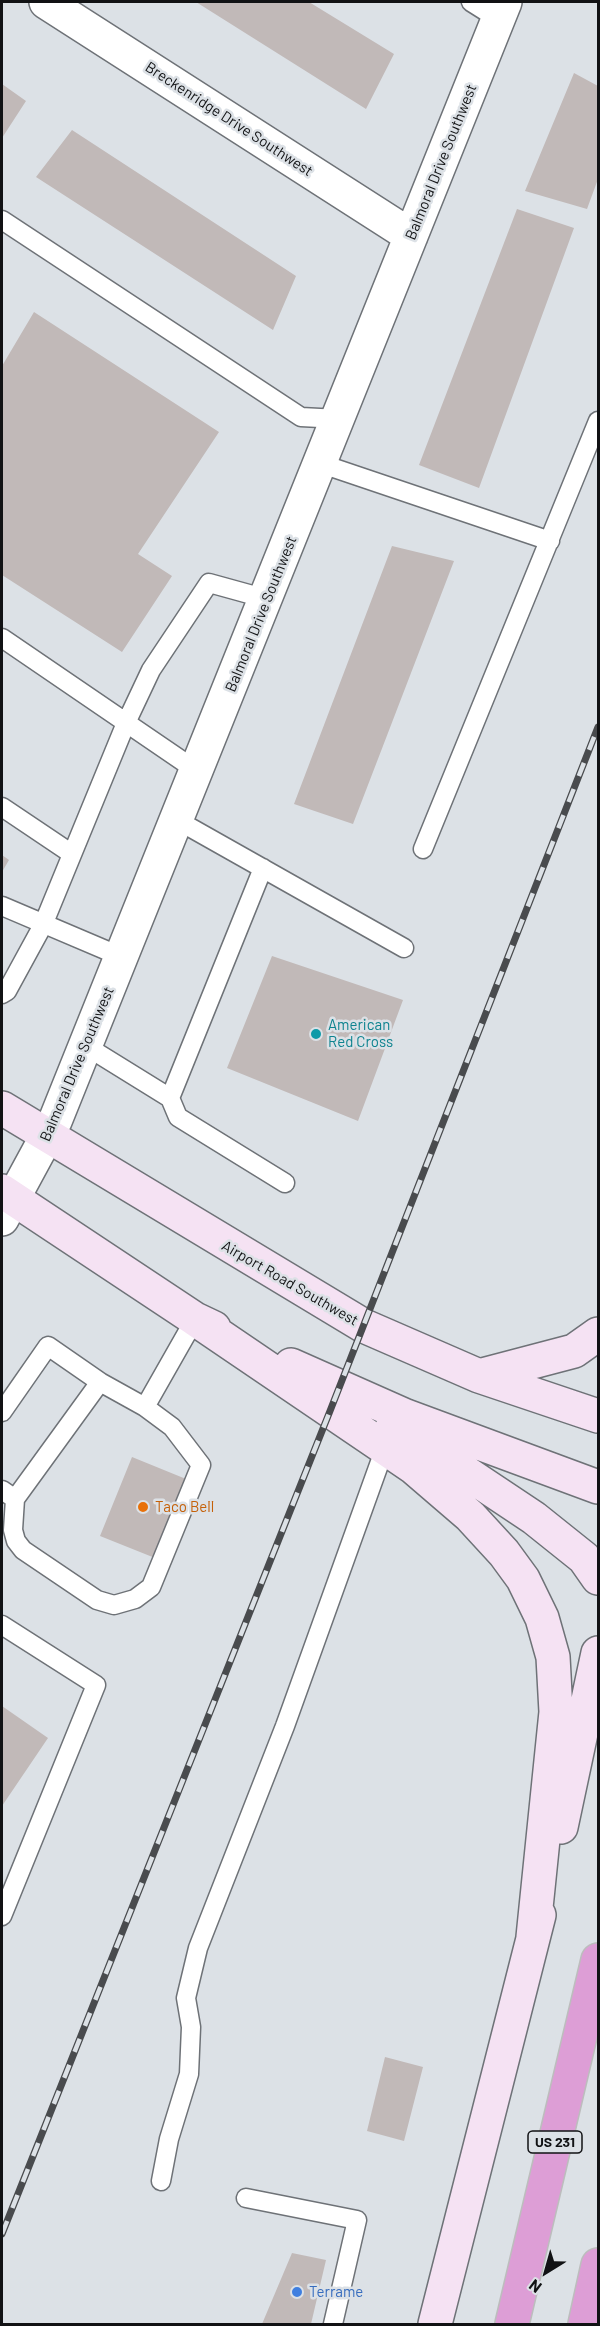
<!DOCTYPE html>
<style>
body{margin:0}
#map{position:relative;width:600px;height:2326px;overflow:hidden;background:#dce1e6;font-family:Barlow,sans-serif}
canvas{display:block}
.frame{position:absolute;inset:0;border:3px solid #111214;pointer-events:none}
.north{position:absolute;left:516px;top:2242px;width:60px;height:60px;-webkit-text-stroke:4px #dce1e6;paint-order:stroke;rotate:217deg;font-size:16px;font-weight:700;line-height:24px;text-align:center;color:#111214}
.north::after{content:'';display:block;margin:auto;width:21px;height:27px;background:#111214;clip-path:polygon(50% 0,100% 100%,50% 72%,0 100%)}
</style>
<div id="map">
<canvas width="600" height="2326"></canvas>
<div class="frame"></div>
<div class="north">N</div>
</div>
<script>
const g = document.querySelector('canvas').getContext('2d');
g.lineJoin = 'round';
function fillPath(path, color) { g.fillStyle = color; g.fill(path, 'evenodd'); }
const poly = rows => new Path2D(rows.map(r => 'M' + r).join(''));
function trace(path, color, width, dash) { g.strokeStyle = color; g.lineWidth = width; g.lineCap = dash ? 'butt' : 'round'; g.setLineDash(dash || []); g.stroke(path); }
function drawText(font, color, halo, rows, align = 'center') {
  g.font = font + ' Barlow,sans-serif'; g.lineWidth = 5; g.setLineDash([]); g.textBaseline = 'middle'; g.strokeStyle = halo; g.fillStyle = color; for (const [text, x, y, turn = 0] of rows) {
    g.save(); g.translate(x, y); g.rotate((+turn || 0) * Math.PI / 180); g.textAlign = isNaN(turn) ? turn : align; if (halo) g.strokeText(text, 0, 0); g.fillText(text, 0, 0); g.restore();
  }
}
const building = poly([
 [196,2,309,2,394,54,366,109],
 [574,73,598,86,598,179,587,209,525,191],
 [2,84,26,101,2,138],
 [72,130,296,276,273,330,36,177],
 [517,209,574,228,479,488,419,465],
 [34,312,219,432,138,554,172,576,122,652,2,575,2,366],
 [392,546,454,561,353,824,294,804],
 [2,855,9,860,2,872],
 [272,956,403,1000,358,1121,227,1068],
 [132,1457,186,1479,155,1558,100,1536],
 [2,1706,48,1738,2,1806],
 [385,2057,423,2067,404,2141,367,2131],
 [292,2253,326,2260,311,2324,262,2324]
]);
const lane = poly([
 [471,2,498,19],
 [2,220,301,417,339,419],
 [322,464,550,541],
 [2,638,197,771],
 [2,807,72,854],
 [177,820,404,948],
 [423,849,598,421],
 [263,868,170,1098,178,1117,285,1183],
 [2,906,122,957],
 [2,994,7,991,43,925,126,723,151,670,209,583,267,599],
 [86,1046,170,1098],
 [2,1412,48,1346,100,1382],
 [2,1490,15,1499,100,1382,145,1407,195,1319],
 [15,1499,13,1530,16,1541,23,1550,97,1600,114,1605,135,1599,151,1587,201,1465,172,1427,145,1407],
 [2,1625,96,1685,2,1916],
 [161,2181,169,2139,189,2074,191,2027,186,1998,198,1948,285,1726,385,1448],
 [246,2198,357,2220,333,2324]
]);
const street = poly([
 [46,2,411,236],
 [2,1219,55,1121,505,2]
]);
const secondary = poly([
 [2,1108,364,1326,479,1376,598,1416],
 [2,1191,195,1319,214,1328],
 [195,1319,413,1467,470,1516,504,1553,523,1579,542,1618,553,1657,556,1712,533,1937],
 [291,1365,406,1416,598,1487],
 [479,1376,574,1351,598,1334],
 [393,1424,534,1518,584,1558,598,1578],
 [561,1827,598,1653],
 [435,2324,539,1915]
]);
const highway = poly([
 [512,2324,598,1960],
 [585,2324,598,2265]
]);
const rail = poly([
 [2,2234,330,1411,598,727]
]);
const markers = [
 [316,1034,6,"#0f9aa8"],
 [143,1507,6,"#e8710a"],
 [297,2292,6,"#3f7fe0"]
];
const shields = [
 [555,2142,54]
];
const shieldNames = [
 ["US 231",555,2142]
];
const streetNames = [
 ["Breckenridge Drive Southwest",229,119,33],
 ["Balmoral Drive Southwest",441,162,-68],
 ["Balmoral Drive Southwest",261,614,-68],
 ["Balmoral Drive Southwest",77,1064,-67],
 ["Airport Road Southwest",290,1283,30]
];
const cultureNames = [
 ["American",328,1025],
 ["Red Cross",328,1042]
];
const foodNames = [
 ["Taco Bell",155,1507]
];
const shopNames = [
 ["Terrame",309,2292]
];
fillPath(building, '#c1b9b8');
trace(lane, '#6e7277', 21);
trace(street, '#6e7277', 36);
trace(secondary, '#6e7277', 36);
trace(highway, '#bcbdbd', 36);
trace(lane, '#fff', 18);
trace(street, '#fff', 33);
trace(secondary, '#f5e2f3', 33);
trace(highway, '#dd9ed6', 33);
trace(rail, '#494b4e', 7);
trace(rail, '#dce1e6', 4.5, [14]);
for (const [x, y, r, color] of markers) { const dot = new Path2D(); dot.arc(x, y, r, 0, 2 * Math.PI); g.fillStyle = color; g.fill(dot); trace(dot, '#dce1e6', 2); }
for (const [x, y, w] of shields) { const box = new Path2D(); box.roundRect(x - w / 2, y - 11, w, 22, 4.5); g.fillStyle = '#dce1e6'; g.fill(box); trace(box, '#111214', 1.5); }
drawText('bold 14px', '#111214', null, shieldNames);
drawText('15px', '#111214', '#dce1e6', streetNames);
drawText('15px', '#0d838f', '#dce1e6', cultureNames, 'left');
drawText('15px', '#c56008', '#dce1e6', foodNames, 'left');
drawText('15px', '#366cbe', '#dce1e6', shopNames, 'left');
</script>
